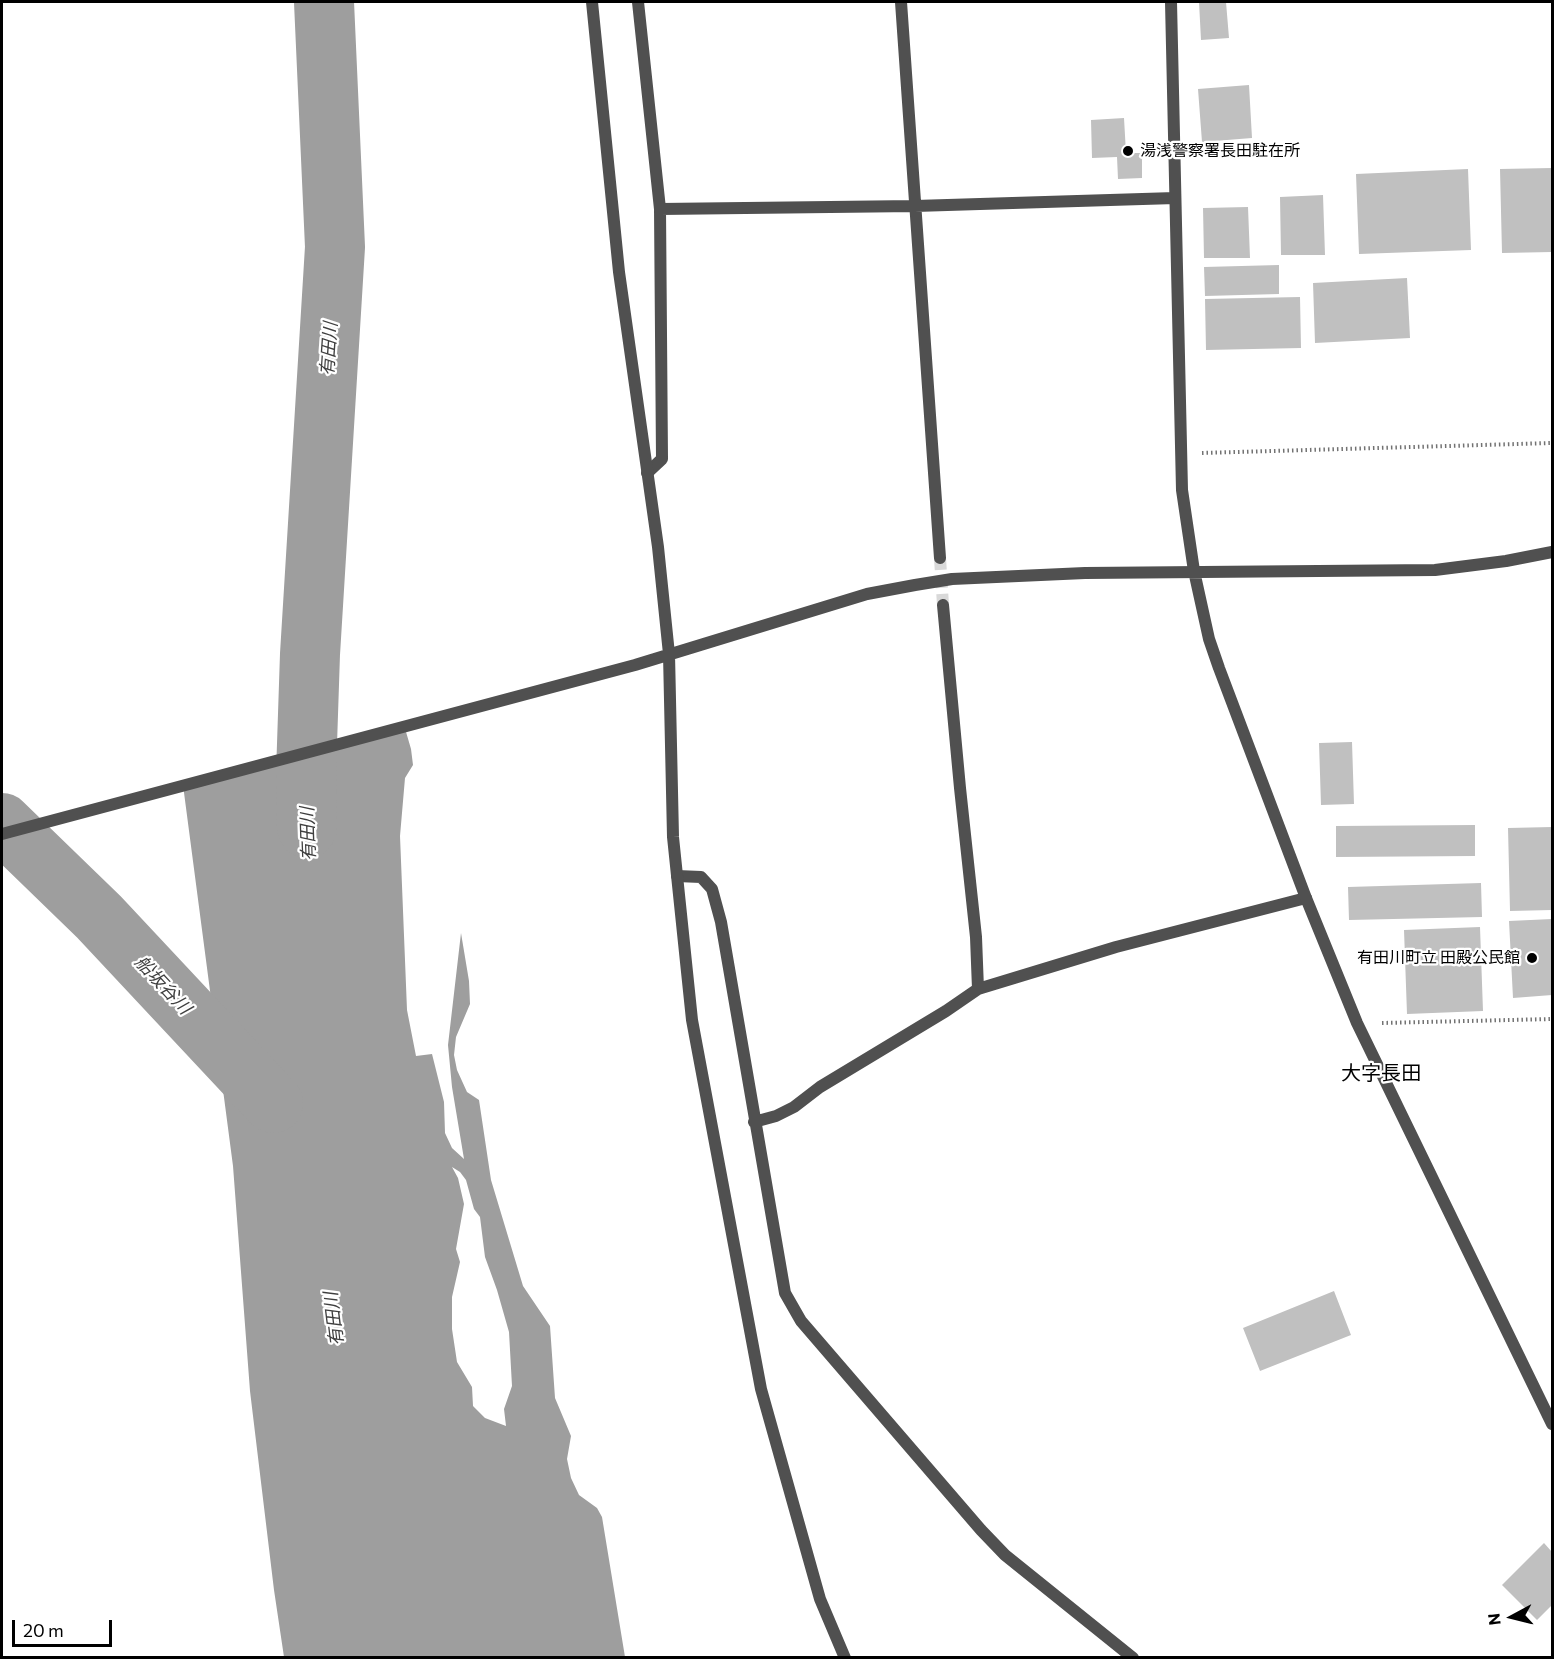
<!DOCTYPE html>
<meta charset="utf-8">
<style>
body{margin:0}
#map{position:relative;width:1554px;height:1659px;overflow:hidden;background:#fff;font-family:Commissioner,sans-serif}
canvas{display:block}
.frame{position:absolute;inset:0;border:3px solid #000;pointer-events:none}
.north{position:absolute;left:1482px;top:1587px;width:60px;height:60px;-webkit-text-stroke:4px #fff;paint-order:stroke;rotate:263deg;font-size:16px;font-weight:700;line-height:24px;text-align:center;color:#000}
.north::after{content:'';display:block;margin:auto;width:21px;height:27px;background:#000;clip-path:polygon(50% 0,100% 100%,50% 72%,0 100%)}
.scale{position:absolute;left:12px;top:1620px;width:100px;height:27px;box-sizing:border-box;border:3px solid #000;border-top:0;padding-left:8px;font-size:18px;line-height:21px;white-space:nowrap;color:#000;-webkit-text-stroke:4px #fff;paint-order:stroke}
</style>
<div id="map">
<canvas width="1554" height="1659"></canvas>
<div class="frame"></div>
<div class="north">N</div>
<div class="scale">20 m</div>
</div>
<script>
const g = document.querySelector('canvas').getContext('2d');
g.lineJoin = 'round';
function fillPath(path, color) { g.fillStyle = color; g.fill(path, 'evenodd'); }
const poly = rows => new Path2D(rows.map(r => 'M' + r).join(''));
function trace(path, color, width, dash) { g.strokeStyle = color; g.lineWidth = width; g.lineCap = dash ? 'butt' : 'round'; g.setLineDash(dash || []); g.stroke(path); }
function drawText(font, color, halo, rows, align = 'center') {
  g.font = font + ' Commissioner,"Noto Sans JP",sans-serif'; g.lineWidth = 4.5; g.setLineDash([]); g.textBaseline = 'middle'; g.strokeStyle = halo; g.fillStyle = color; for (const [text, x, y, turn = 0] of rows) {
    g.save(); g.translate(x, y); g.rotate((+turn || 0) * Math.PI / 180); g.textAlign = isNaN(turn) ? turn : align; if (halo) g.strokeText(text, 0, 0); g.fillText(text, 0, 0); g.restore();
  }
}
const water = poly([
 [404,725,411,749,413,765,405,778,400,836,407,1010,416,1056,432,1054,444,1102,445,1133,452,1148,464,1159,452,1087,448,1045,461,933,469,981,470,1004,456,1037,454,1055,457,1070,467,1092,479,1100,491,1180,523,1286,550,1326,555,1398,571,1436,567,1459,571,1478,579,1495,597,1508,602,1517,625,1657,284,1657,274,1590,250,1391,233,1166,183,785],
 [452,1167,460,1172,466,1180,474,1209,480,1217,485,1257,497,1290,509,1332,512,1386,504,1409,506,1426,485,1418,473,1406,472,1387,457,1362,452,1329,452,1297,460,1262,456,1249,464,1204,458,1178]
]);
const river = poly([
 [2,823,99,917,273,1103],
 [307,828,306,774,310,654,335,247,324,2]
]);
const building = poly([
 [1199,2,1226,2,1229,38,1201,40],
 [1249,85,1252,138,1202,142,1198,89],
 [1124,118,1126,153,1142,153,1142,178,1118,179,1117,157,1092,158,1091,120],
 [1552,168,1552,252,1502,253,1500,169],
 [1468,169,1471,250,1359,254,1356,174],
 [1323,195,1325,255,1281,255,1280,197],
 [1248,207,1250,258,1204,258,1203,208],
 [1279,265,1279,294,1205,296,1204,267],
 [1407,278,1410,338,1315,343,1313,283],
 [1300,297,1301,348,1206,350,1205,299],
 [1352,742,1354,804,1321,805,1319,743],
 [1475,825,1475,856,1336,857,1336,826],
 [1552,827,1552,910,1510,911,1508,828],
 [1481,883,1482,917,1349,920,1348,887],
 [1552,919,1552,995,1513,998,1509,921],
 [1480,927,1483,1011,1407,1014,1404,930],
 [1334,1291,1351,1335,1260,1371,1243,1328],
 [1544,1543,1552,1552,1552,1605,1537,1620,1502,1585]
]);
const minorTunnel = poly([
 [940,558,943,605]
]);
const path = poly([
 [1202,453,1552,443],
 [1382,1023,1552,1019]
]);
const minor = poly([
 [638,2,660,209],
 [901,2,940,558],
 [1171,2,1182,490,1194,571],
 [647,473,662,459,660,209,915,206,1175,198],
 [943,605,960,788,976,937,978,989],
 [677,876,701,877,712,889,721,922,785,1293,801,1321,981,1530,1005,1555,1133,1658],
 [754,1122,776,1116,794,1107,820,1087,946,1011,978,989,1116,947,1306,898]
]);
const tertiary = poly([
 [592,2,619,272,658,547,669,654,673,837,692,1020,761,1389,820,1599,845,1658],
 [1194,571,1209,639,1219,668,1306,898,1357,1023,1552,1424],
 [2,834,635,665,867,594,915,585,952,579,1085,573,1435,570,1506,561,1552,552]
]);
const markers = [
 [1128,151,6,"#000"],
 [1532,958,6,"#000"]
];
const poiNames = [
 ["湯浅警察署長田駐在所",1140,151],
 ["有田川町立 田殿公民館",1520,958,"right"]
];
const waterNames = [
 ["有田川",329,349,-86],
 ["有田川",308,834,-92],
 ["船坂谷川",163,985,47],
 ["有田川",334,1319,-97]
];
const quarterNames = [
 ["大字長田",1381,1073]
];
fillPath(water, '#9e9e9e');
trace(river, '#9e9e9e', 60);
fillPath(building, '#c0c0c0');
trace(minorTunnel, '#d9d9d9', 12, [12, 6]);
trace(path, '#727272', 4, [1.5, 3]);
trace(minor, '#505050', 12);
trace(tertiary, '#505050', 12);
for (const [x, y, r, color] of markers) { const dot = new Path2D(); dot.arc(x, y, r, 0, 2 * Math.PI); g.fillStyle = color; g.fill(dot); trace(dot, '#fff', 2); }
drawText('16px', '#000', '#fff', poiNames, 'left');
drawText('italic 18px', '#3f3f3f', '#fff', waterNames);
drawText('20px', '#000', '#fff', quarterNames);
</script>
